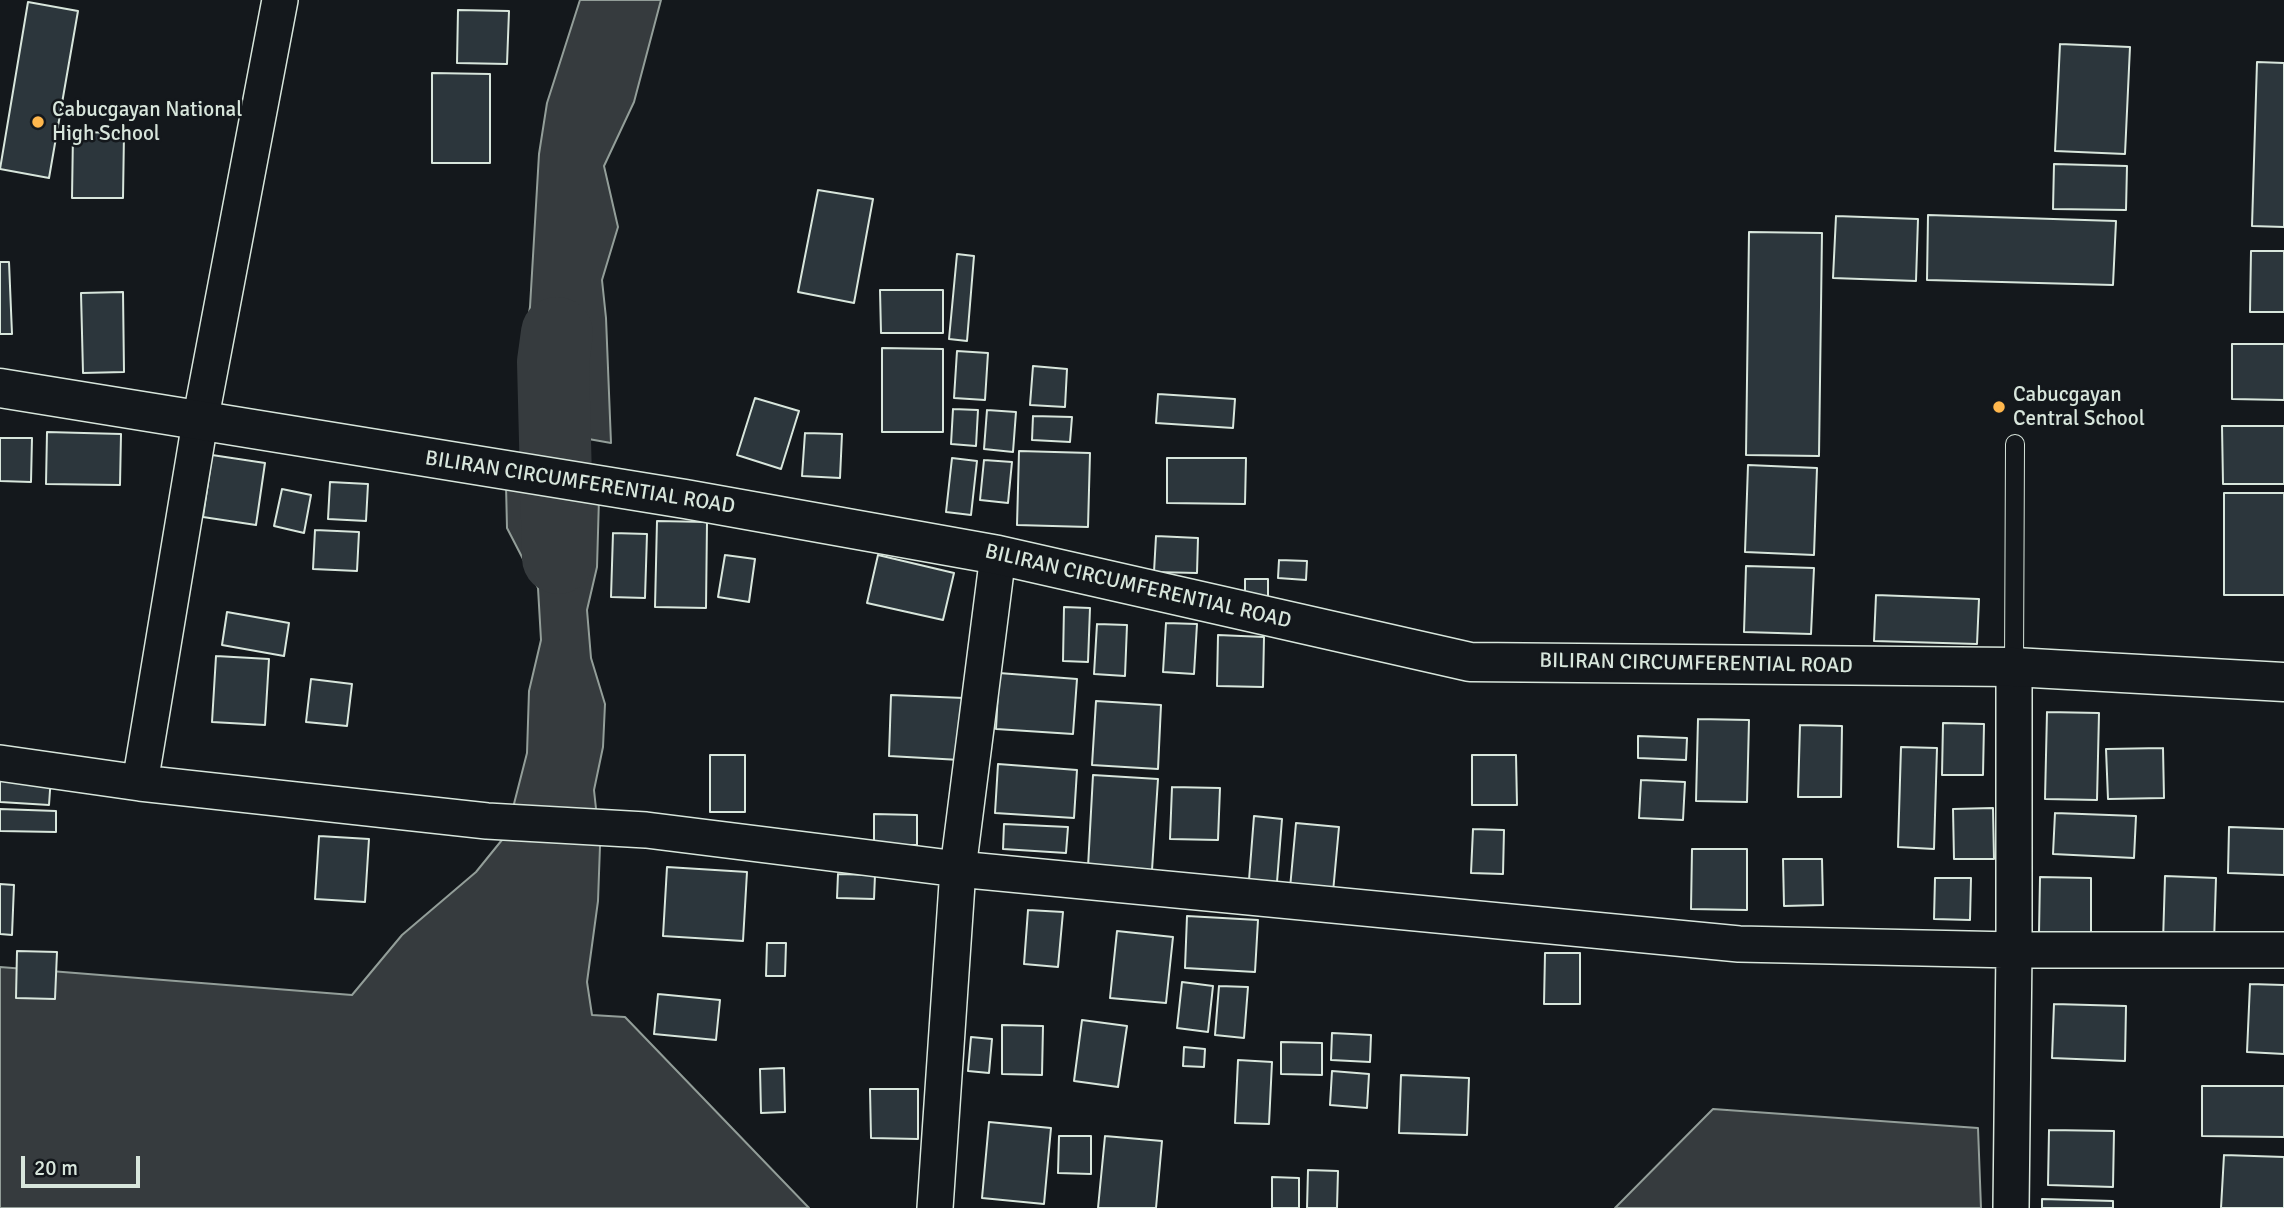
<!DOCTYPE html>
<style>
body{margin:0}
#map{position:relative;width:2284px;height:1208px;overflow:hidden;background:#14181c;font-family:Signika,sans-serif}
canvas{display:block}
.scale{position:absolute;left:21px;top:1156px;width:119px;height:32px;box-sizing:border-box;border:4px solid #d8e6dc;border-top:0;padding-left:9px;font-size:21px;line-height:24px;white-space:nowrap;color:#d8e6dc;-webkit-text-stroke:5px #14181c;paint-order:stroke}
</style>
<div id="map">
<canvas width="2284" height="1208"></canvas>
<div class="scale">20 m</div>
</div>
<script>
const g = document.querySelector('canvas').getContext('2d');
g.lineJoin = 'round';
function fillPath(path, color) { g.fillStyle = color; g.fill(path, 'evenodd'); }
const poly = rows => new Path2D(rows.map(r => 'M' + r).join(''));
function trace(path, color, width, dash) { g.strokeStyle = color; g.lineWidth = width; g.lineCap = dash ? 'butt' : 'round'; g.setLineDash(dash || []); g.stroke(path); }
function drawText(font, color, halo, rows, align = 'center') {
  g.font = font + ' Signika,sans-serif'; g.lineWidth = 5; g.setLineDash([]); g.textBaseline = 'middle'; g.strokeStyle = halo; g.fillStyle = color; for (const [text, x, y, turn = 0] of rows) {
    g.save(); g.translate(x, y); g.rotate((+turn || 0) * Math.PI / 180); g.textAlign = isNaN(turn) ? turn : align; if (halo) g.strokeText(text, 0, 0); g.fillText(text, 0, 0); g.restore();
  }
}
const water = poly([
 [580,0,661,0,634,102,604,166,618,227,602,280,606,318,611,443,521,427,520,367,530,307,539,154,547,103,580,0],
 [506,485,599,498,597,567,587,610,591,658,605,704,603,747,594,790,600,846,598,901,587,982,592,1015,625,1017,809,1208,0,1208,0,967,352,995,402,935,476,872,506,835,527,753,529,691,541,640,538,588,507,528,506,485],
 [1713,1109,1978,1128,1981,1208,1615,1208,1713,1109]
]);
const river = poly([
 [557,333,553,362,558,558]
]);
const building = poly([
 [28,2,78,11,49,178,0,169,28,2],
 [458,10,509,11,507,64,457,63,458,10],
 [2060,44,2130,47,2125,154,2055,151,2060,44],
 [2257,62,2284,63,2284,227,2252,226,2257,62],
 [432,73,490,74,490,163,432,163,432,73],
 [73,132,124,133,123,198,72,198,73,132],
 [2054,164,2127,166,2126,210,2053,209,2054,164],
 [818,190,873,199,854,303,798,292,818,190],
 [1928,215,2116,221,2113,285,1927,280,1928,215],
 [1836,216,1918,219,1916,281,1833,278,1836,216],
 [1749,232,1822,233,1819,456,1746,455,1749,232],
 [2251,251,2284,251,2284,312,2250,312,2251,251],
 [957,254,974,256,967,341,949,339,957,254],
 [0,262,9,262,12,334,0,334,0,262],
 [880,290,943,290,943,333,881,333,880,290],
 [123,292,124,372,83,373,81,293,123,292],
 [2232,344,2284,344,2284,400,2232,399,2232,344],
 [882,348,943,349,943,432,882,432,882,348],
 [957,351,988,353,985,400,954,398,957,351],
 [1033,366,1067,369,1065,407,1030,405,1033,366],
 [1158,394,1235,399,1233,428,1156,423,1158,394],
 [755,398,799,411,781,469,737,455,755,398],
 [953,409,978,410,976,446,951,444,953,409],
 [987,410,1016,412,1013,452,984,449,987,410],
 [1033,416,1072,417,1070,442,1032,440,1033,416],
 [2222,426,2284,426,2284,484,2223,484,2222,426],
 [47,432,121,434,120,485,46,484,47,432],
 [805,433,842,434,840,478,802,476,805,433],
 [0,438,32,438,31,482,0,481,0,438],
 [1019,451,1090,453,1088,527,1017,525,1019,451],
 [212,455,265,463,256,525,203,517,212,455],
 [952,458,977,461,971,515,946,512,952,458],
 [1167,458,1246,458,1245,504,1167,503,1167,458],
 [984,460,1012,462,1008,503,980,500,984,460],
 [1748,465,1817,468,1814,555,1745,552,1748,465],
 [330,482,368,484,366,521,328,519,330,482],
 [282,489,311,495,304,533,274,526,282,489],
 [2224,493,2284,493,2284,595,2224,595,2224,493],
 [657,521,707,522,706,608,655,607,657,521],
 [315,530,359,532,357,571,313,569,315,530],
 [613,533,647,534,645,598,611,597,613,533],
 [1156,536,1198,538,1197,573,1154,572,1156,536],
 [725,555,755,559,749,602,718,597,725,555],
 [878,555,954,573,943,620,867,603,878,555],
 [1279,560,1307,561,1306,580,1278,578,1279,560],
 [1746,566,1814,568,1811,634,1744,632,1746,566],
 [1245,579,1268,579,1268,599,1245,598,1245,579],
 [1876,595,1979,599,1977,644,1874,641,1876,595],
 [1064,607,1090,608,1088,662,1063,661,1064,607],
 [227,612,289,623,284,656,222,645,227,612],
 [1166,623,1197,624,1194,674,1163,672,1166,623],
 [1097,624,1127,625,1125,676,1094,674,1097,624],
 [1218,635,1264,637,1263,687,1217,686,1218,635],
 [216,656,269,659,265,725,212,722,216,656],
 [999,673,1077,679,1073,734,996,729,999,673],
 [311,679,352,684,347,726,306,722,311,679],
 [891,695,964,698,960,760,889,756,891,695],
 [1096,701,1161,705,1158,769,1092,765,1096,701],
 [2047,712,2099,713,2097,800,2045,799,2047,712],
 [1698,719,1749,720,1747,802,1696,801,1698,719],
 [1943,723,1984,724,1983,775,1942,775,1943,723],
 [1800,725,1842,726,1841,797,1798,797,1800,725],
 [1638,736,1687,738,1686,760,1638,758,1638,736],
 [1901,747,1937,748,1934,849,1898,847,1901,747],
 [2163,748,2164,798,2108,799,2106,749,2163,748],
 [710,755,745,755,745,812,710,812,710,755],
 [1472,755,1516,755,1517,805,1472,805,1472,755],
 [998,764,1077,770,1074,818,995,813,998,764],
 [0,772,51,776,49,805,0,802,0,772],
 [1093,775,1158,779,1152,870,1088,867,1093,775],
 [1641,780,1685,782,1683,820,1639,818,1641,780],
 [1172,787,1220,788,1218,840,1170,839,1172,787],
 [1993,808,1994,859,1954,859,1953,809,1993,808],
 [0,809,56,811,56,832,0,831,0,809],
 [2055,813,2136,816,2134,858,2053,854,2055,813],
 [874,814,917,815,917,845,874,845,874,814],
 [1254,816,1282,819,1277,882,1249,880,1254,816],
 [1296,823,1339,827,1333,892,1290,888,1296,823],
 [1004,824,1068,827,1066,853,1003,849,1004,824],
 [2229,827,2284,829,2284,875,2228,873,2229,827],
 [1473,829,1504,830,1503,874,1471,873,1473,829],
 [319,836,369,839,365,902,315,899,319,836],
 [1692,849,1747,849,1747,910,1691,909,1692,849],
 [1783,859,1822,859,1823,905,1784,906,1783,859],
 [667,867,747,872,743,941,663,936,667,867],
 [838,874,875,875,874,899,837,898,838,874],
 [2165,876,2216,878,2214,943,2163,942,2165,876],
 [2040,877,2091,878,2091,933,2039,933,2040,877],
 [1935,878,1971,878,1970,920,1934,919,1935,878],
 [0,884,14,885,12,935,0,934,0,884],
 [1028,910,1063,912,1058,967,1024,964,1028,910],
 [1187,916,1258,920,1255,972,1185,968,1187,916],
 [1117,931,1173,937,1166,1003,1110,998,1117,931],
 [767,943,786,943,785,976,766,976,767,943],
 [17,951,57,952,55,999,16,998,17,951],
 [1545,953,1580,953,1580,1004,1544,1004,1545,953],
 [1182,982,1213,986,1208,1032,1177,1028,1182,982],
 [2250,984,2284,985,2284,1054,2247,1052,2250,984],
 [1219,986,1248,987,1244,1038,1215,1035,1219,986],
 [658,994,720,1000,716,1040,654,1034,658,994],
 [2054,1004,2126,1006,2125,1061,2052,1058,2054,1004],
 [1082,1020,1127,1026,1118,1087,1074,1081,1082,1020],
 [1002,1025,1043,1026,1042,1075,1002,1074,1002,1025],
 [1332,1033,1371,1035,1370,1062,1331,1060,1332,1033],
 [971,1037,992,1039,989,1073,968,1071,971,1037],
 [1281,1042,1322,1043,1322,1075,1281,1074,1281,1042],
 [1184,1047,1205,1049,1204,1067,1183,1066,1184,1047],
 [1238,1060,1272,1062,1269,1124,1235,1123,1238,1060],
 [784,1068,785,1112,761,1113,760,1069,784,1068],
 [1332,1071,1369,1074,1367,1108,1330,1105,1332,1071],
 [1401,1075,1469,1078,1467,1135,1399,1133,1401,1075],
 [2202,1086,2284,1086,2284,1137,2202,1136,2202,1086],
 [870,1089,918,1089,918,1139,871,1138,870,1089],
 [989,1122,1051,1128,1044,1204,982,1198,989,1122],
 [2049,1130,2114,1131,2113,1187,2048,1185,2049,1130],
 [1059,1136,1091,1136,1091,1174,1058,1173,1059,1136],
 [1105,1136,1162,1141,1156,1208,1098,1208,1105,1136],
 [2224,1155,2284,1157,2284,1208,2221,1208,2224,1155],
 [1308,1170,1338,1171,1337,1208,1307,1208,1308,1170],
 [1272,1177,1299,1178,1299,1208,1272,1208,1272,1177],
 [2042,1199,2113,1201,2113,1208,2042,1208,2042,1199]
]);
const lane = poly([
 [2014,667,2015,444]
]);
const street = poly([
 [0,763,140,783,487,821,646,830,958,869,1739,944,2014,950,2284,950],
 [140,783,200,422,280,0],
 [935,1208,958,869,998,555],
 [2011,1208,2014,950,2014,667]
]);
const primary = poly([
 [0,388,685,499,998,555,1470,662,2014,667,2284,682]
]);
const markers = [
 [38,122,7,"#ffb74d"],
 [1999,407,7,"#ffb74d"]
];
const poiNames = [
 ["Cabucgayan National",52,110],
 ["High School",52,134],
 ["Cabucgayan",2013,395],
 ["Central School",2013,419]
];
const streetNames = [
 ["BILIRAN CIRCUMFERENTIAL ROAD",580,483,9],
 ["BILIRAN CIRCUMFERENTIAL ROAD",1138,587,13],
 ["BILIRAN CIRCUMFERENTIAL ROAD",1696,664,1]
];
fillPath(water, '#363b3e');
trace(water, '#939e99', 2);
trace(river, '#363b3e', 72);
fillPath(building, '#2c363c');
trace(building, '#d8e6dc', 2);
trace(lane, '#d8e6dc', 20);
trace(street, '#d8e6dc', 38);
trace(primary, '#d8e6dc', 41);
trace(lane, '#14181c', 18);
trace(street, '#14181c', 35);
trace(primary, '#14181c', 38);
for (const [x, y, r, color] of markers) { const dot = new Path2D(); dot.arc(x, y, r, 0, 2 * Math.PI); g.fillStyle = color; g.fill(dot); trace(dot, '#14181c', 2.5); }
drawText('21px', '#d8e6dc', '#14181c', poiNames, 'left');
drawText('21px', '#d8e6dc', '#14181c', streetNames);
</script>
